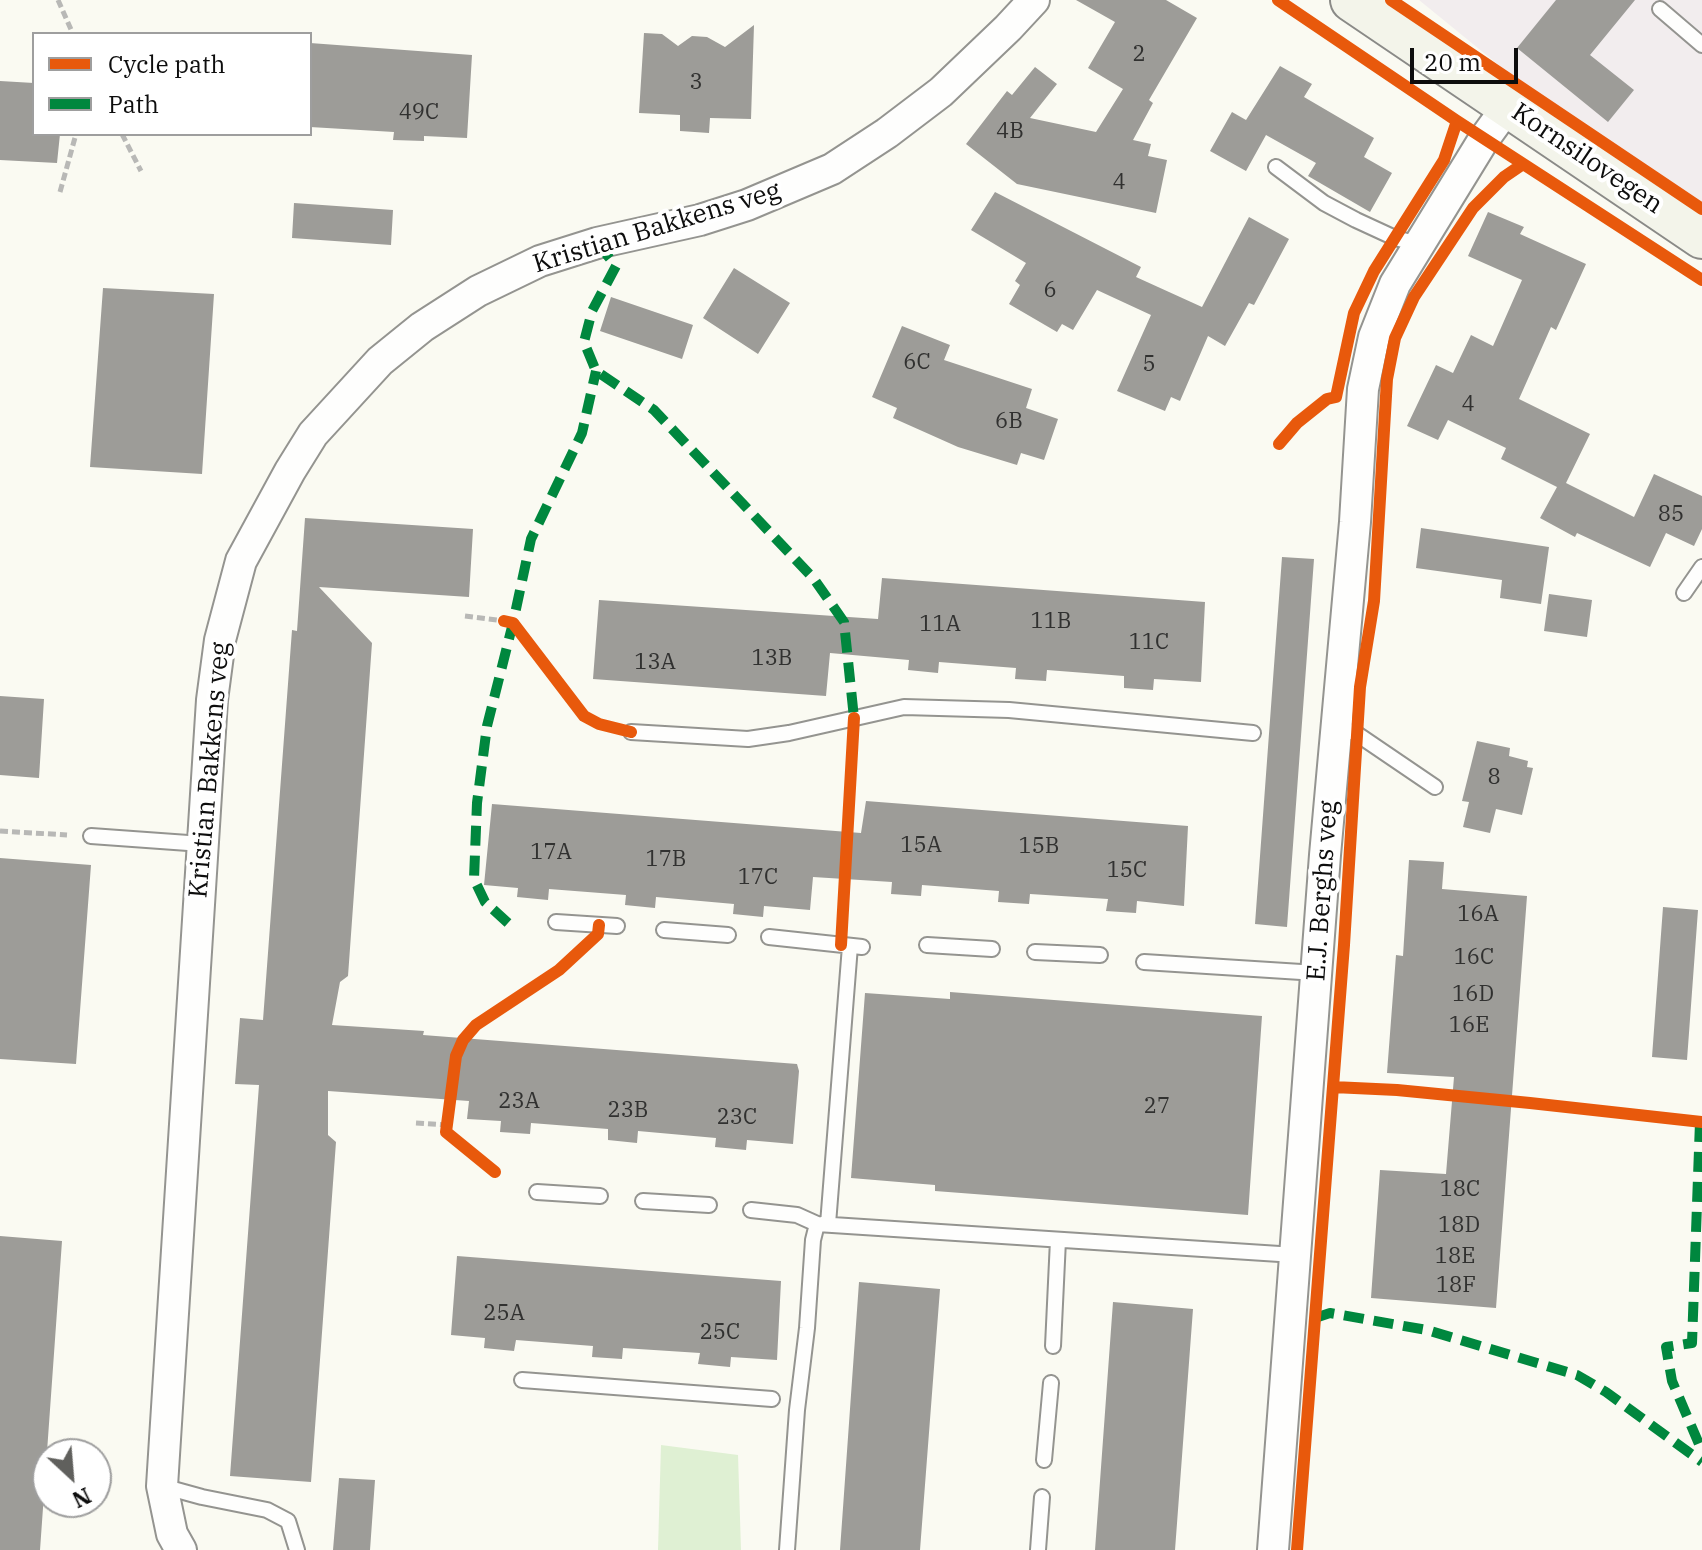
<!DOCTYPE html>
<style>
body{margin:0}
#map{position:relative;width:1702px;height:1550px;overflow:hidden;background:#fafaf2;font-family:"IBM Plex Serif",serif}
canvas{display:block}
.legend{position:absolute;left:32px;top:32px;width:280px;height:104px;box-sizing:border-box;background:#fff;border:2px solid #9e9e9e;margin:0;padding:10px 14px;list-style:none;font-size:24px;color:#0d0d0d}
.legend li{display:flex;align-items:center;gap:16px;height:40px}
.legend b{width:40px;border:2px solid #9e9e9e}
.north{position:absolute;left:32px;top:1438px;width:80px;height:80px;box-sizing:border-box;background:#fff;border:2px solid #9e9e9e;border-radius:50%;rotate:154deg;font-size:22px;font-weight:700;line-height:32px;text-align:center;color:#0d0d0d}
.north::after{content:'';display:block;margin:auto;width:28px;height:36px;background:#60605d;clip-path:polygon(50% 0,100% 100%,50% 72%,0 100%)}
.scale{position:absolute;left:1410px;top:48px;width:108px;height:36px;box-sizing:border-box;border:4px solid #0d0d0d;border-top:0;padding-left:10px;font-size:24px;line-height:28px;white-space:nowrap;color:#0d0d0d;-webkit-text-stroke:6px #fff;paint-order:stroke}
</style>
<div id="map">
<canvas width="1702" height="1550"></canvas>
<ul class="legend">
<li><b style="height:10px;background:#e8590c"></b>Cycle path</li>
<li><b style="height:10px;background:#00873e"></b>Path</li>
</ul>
<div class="north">N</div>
<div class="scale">20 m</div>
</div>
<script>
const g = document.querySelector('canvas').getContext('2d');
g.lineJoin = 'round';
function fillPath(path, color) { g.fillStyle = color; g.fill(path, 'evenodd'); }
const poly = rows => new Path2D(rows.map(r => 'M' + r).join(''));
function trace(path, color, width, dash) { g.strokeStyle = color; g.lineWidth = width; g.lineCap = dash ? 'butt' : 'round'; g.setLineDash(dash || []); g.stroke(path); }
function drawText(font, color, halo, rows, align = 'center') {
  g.font = font + ' "IBM Plex Serif",serif'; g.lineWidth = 8; g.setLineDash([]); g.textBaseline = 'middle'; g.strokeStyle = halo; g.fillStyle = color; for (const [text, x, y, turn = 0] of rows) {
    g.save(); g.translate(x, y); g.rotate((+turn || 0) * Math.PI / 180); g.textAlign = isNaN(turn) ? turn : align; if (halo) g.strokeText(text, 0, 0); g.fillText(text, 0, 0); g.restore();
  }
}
const industrial = poly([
 [1419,0,1702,0,1702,204,1522,84]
]);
const green = poly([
 [661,1445,738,1455,741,1550,658,1550]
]);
const building = poly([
 [1076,0,1166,0,1197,18,1149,100,1153,103,1133,140,1151,144,1148,156,1167,160,1156,213,1017,184,966,144,1007,91,1012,95,1035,67,1057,84,1030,118,1096,132,1123,89,1088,68,1115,22],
 [1556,0,1635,0,1590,55,1634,90,1608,122,1517,48],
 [754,25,751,119,710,118,709,133,680,131,680,115,639,113,644,33,662,34,678,46,692,36,707,37,725,47],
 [310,43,472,55,467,138,424,136,424,141,393,140,394,132,310,127],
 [1280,66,1312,84,1304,97,1374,138,1364,157,1392,173,1370,212,1308,176,1316,163,1266,135,1246,171,1210,151,1232,112,1246,120],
 [0,81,34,83,34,134,60,134,57,163,0,160],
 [995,192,1141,267,1136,277,1202,307,1249,217,1289,239,1254,305,1249,303,1225,346,1208,336,1180,401,1171,397,1165,411,1117,391,1151,315,1097,290,1073,330,1062,324,1057,332,1009,304,1020,285,1015,281,1026,263,971,230],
 [294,203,393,210,391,245,292,238],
 [1488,212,1524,227,1520,234,1586,264,1556,330,1551,327,1519,399,1590,434,1566,483,1634,517,1654,474,1702,496,1702,529,1694,546,1666,533,1650,567,1577,533,1575,537,1540,518,1557,487,1501,459,1506,448,1448,420,1438,440,1407,426,1436,365,1453,373,1471,335,1493,346,1522,280,1468,256],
 [734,268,790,303,758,354,703,318],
 [103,288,214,294,202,474,90,467],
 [611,297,693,325,682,359,600,331],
 [902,326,950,345,944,360,1032,389,1026,408,1058,419,1044,460,1021,453,1017,465,958,447,893,418,897,408,872,397],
 [305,518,473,529,469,597,319,587,372,643,348,976,340,982,332,1025,424,1031,423,1035,797,1064,799,1071,793,1144,747,1140,746,1150,715,1147,716,1138,638,1131,637,1143,608,1140,608,1129,531,1123,530,1134,500,1132,501,1121,467,1119,469,1101,328,1091,328,1135,336,1142,311,1482,230,1476,259,1085,235,1084,240,1018,263,1020,292,630,297,631],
 [1421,528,1549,547,1541,604,1500,598,1502,580,1416,568],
 [1282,557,1314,559,1287,927,1255,924],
 [882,578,1205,602,1201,682,1154,679,1153,690,1124,688,1124,676,1047,670,1046,681,1015,679,1016,668,939,662,938,673,908,670,909,660,830,653,826,696,593,679,599,600,878,619],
 [1549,594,1592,600,1587,637,1544,631],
 [0,696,44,699,39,778,0,775],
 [1477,741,1510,748,1509,756,1528,761,1527,767,1533,768,1522,815,1496,809,1490,833,1463,827,1469,802,1462,801],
 [866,801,1188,826,1184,906,1137,901,1136,913,1106,911,1108,899,1030,894,1029,904,998,902,999,891,922,885,921,896,891,894,892,882,813,877,810,910,764,906,763,917,733,914,734,904,656,897,655,908,625,905,626,895,549,889,548,900,517,897,518,888,484,885,492,804,861,833],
 [0,858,91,865,76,1064,0,1059],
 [1409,860,1444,862,1442,889,1527,896,1496,1308,1371,1298,1380,1170,1446,1174,1454,1077,1387,1073,1396,955,1403,956],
 [1663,907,1698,910,1687,1060,1652,1057],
 [950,992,1262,1016,1248,1215,935,1191,935,1185,851,1178,865,993,950,999],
 [0,1236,62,1241,40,1550,0,1550],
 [457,1256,781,1281,777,1360,731,1357,730,1367,698,1364,700,1353,623,1348,622,1359,592,1357,593,1346,516,1340,514,1351,484,1348,485,1338,451,1335],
 [859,1282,940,1289,920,1550,840,1550],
 [1113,1302,1193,1309,1175,1550,1095,1550],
 [339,1478,375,1480,370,1550,333,1550]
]);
const path = poly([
 [58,0,73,34],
 [122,134,141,171],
 [60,192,76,134],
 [465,616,504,621],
 [0,831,67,835],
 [416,1123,446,1125]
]);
const service = poly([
 [1660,9,1702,45],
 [1276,167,1324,203,1356,220,1395,238,1419,244],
 [1684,593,1702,567],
 [1336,726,1357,734,1435,787],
 [631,732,748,739,789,733,904,707,1009,710,1253,733],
 [91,836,202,844],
 [556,922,617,926],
 [664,930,728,935],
 [769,937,862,947],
 [927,945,992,949],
 [1035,952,1100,955],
 [1144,962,1317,973],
 [537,1192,600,1196],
 [643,1201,709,1205],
 [751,1210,797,1215,817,1224,1295,1255],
 [828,1224,850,946],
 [1053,1346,1058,1240],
 [522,1380,772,1399],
 [1044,1460,1051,1383],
 [162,1486,202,1497,267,1510,288,1521,297,1550],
 [787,1550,797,1410,807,1328,813,1240,817,1224],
 [1038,1550,1042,1497]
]);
const minor = poly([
 [181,1550,172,1534,162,1486,212,700,220,640,241,561,290,471,313,434,380,361,422,327,478,291,540,261,597,243,700,220,747,205,832,169,887,133,941,92,1008,28,1034,0],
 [1273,1550,1325,855,1355,522,1363,389,1374,337,1395,284,1484,139,1508,106]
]);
const secondary = poly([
 [1352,0,1702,237]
]);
const quiet = poly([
 [597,243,616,266,592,311,584,342,596,371,654,410,814,579,844,622,854,718],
 [508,923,485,902,474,879,477,803,487,726,513,623,531,539,582,433,596,371],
 [1700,1122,1692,1343,1666,1347,1672,1381,1702,1451],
 [1315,1318,1330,1313,1427,1330,1577,1375,1606,1392,1702,1462]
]);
const cycleway = poly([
 [1278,0,1457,121,1702,280],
 [1391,0,1702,209],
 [1279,444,1297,423,1327,399,1336,397,1354,313,1374,271,1444,160,1457,121],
 [504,621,513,623,584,716,599,724,631,732],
 [841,945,854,718],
 [1333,1087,1397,1090,1530,1103,1702,1122],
 [495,1172,446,1132,456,1056,463,1040,476,1025,559,970,598,934,599,925],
 [1297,1550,1344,945,1360,687,1374,601,1387,379,1395,338,1414,297,1473,208,1504,177,1523,164]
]);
const numberNames = [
 ["2",1139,55],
 ["3",696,83],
 ["49C",419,113],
 ["4B",1010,132],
 ["4",1119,183],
 ["6",1050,291],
 ["6C",917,363],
 ["5",1149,365],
 ["4",1468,405],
 ["6B",1009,422],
 ["85",1671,515],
 ["11B",1051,622],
 ["11A",940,625],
 ["11C",1149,643],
 ["13B",772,659],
 ["13A",655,663],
 ["8",1494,778],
 ["15A",921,846],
 ["15B",1039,847],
 ["17A",551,853],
 ["17B",666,860],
 ["15C",1127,871],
 ["17C",758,878],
 ["16A",1478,915],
 ["16C",1474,958],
 ["16D",1473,995],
 ["16E",1469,1026],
 ["23A",519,1102],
 ["27",1157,1107],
 ["23B",628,1111],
 ["23C",737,1118],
 ["18C",1460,1190],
 ["18D",1459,1226],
 ["18E",1455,1257],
 ["18F",1456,1286],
 ["25A",504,1314],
 ["25C",720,1333]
];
const streetNames = [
 ["Kornsilovegen",1587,159,34],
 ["Kristian Bakkens veg",657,228,-17],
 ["Kristian Bakkens veg",210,770,-85],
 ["E.J. Berghs veg",1323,891,-86]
];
fillPath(industrial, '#f2edee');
fillPath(green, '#dff0d3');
fillPath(building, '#9d9c98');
trace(service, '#949490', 18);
trace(minor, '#949490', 34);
trace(secondary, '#8a8a87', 46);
trace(path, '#b8b8b6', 5, [8, 4]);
trace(service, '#fefefd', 14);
trace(minor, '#fefefd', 30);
trace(secondary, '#f3f4ea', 42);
trace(quiet, '#00873e', 10, [20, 10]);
trace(cycleway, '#e8590c', 12);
drawText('22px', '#313130', null, numberNames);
drawText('26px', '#0d0d0d', '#fff', streetNames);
</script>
